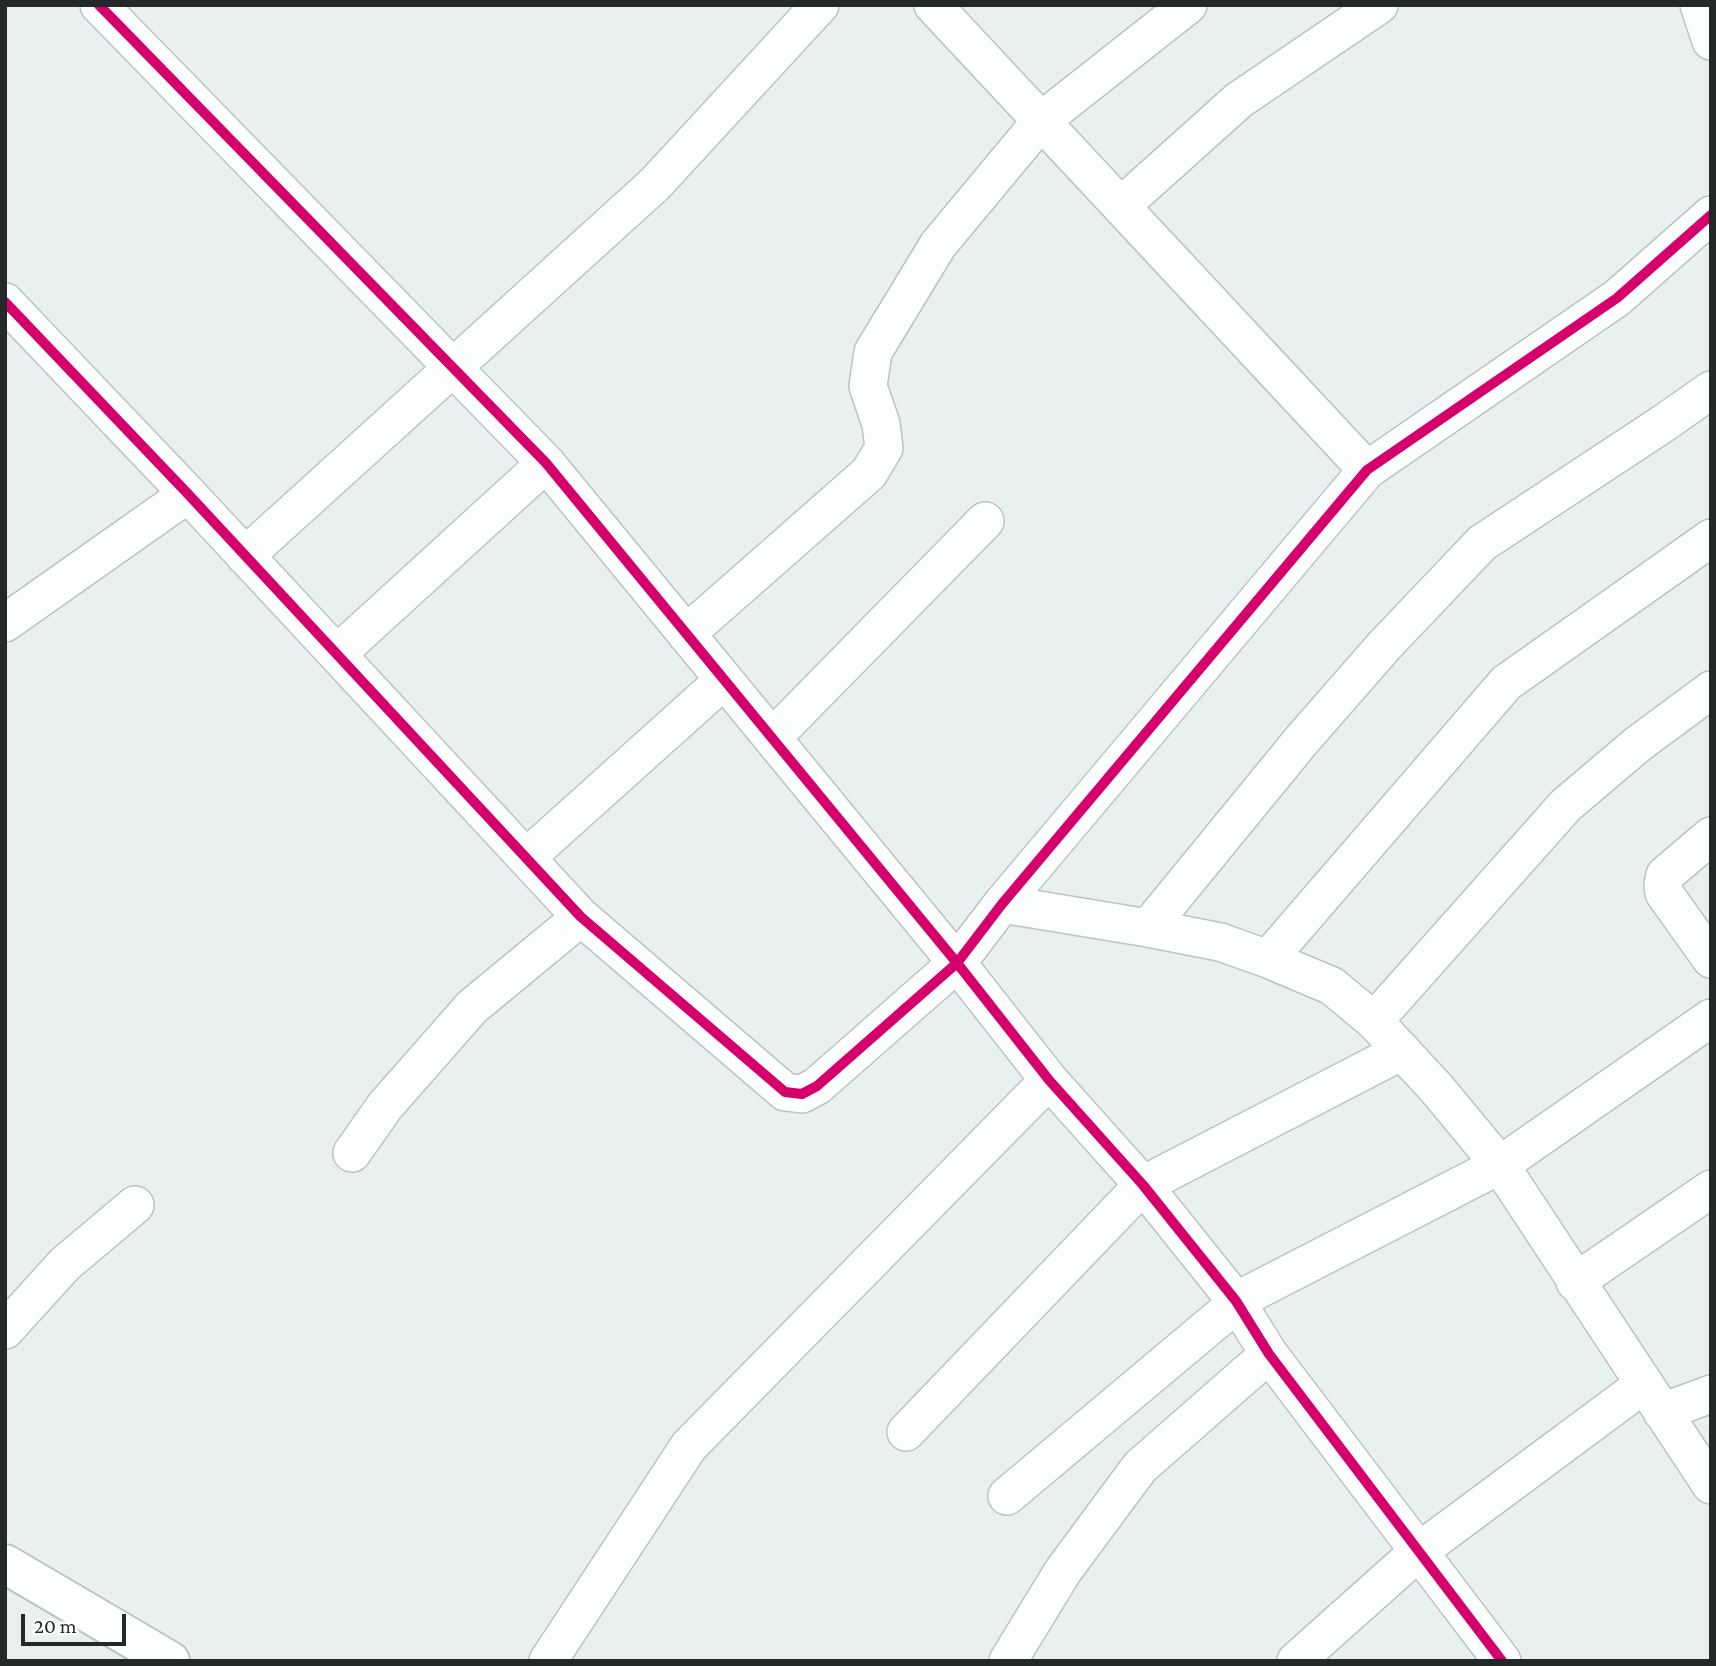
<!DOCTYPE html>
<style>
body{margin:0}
#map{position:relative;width:1716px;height:1666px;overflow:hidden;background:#e8f0f0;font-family:"Crimson Pro",serif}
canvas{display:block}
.frame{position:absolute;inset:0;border:7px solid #232828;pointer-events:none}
.scale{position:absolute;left:21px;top:1614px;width:105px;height:32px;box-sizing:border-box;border:4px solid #232828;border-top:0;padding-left:9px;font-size:21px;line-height:24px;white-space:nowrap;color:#232828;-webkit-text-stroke:5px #fff;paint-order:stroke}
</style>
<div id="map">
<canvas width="1716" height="1666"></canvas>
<div class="frame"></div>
<div class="scale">20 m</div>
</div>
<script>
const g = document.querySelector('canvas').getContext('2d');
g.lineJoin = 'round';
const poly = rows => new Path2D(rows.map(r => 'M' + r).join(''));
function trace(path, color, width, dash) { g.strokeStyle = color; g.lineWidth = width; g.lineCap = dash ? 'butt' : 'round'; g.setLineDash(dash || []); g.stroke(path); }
const minor = poly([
 [99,5,546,463,957,963,1049,1080,1143,1185,1236,1301,1269,1354,1502,1661],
 [933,5,1367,470],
 [1699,5,1711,41],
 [1121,206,1239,100,1379,5],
 [5,302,188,494,581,917,785,1092,802,1094,817,1086,957,963,1002,904,1367,470,1617,298,1711,215],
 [245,556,655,184,820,5],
 [5,623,188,494],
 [686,634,869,473,884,448,881,424,868,386,873,352,938,245,1041,121,1188,5],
 [337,654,546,463],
 [772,738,985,521],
 [1711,836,1665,875,1663,885,1664,893,1711,959],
 [526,858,724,680],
 [1002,904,1148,928,1220,942,1268,959,1332,986,1374,1021,1437,1089,1500,1165,1711,1485],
 [1148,928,1301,741,1384,646,1482,543,1664,423,1711,390],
 [1268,959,1506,683,1711,538],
 [1374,1021,1566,805,1638,744,1711,690],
 [352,1153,385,1106,472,1007,581,917],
 [1575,1282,1711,1189],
 [1236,1301,1500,1165,1711,1018],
 [5,1330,65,1264,135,1205],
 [1662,1412,1711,1394],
 [906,1432,1143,1185,1402,1051],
 [1007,1496,1237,1303],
 [548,1661,689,1446,1049,1080],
 [1008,1661,1063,1571,1140,1467,1269,1354],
 [1296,1661,1418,1552,1643,1385]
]);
const tertiary = poly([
 [5,1564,170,1661]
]);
const cycleway = poly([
 [99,5,546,463,957,963,1049,1080,1143,1185,1236,1301,1269,1354,1502,1661],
 [5,302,188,494,581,917,785,1092,802,1094,817,1086,957,963,1002,904,1367,470,1617,298,1711,215]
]);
trace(minor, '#bdc3c3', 40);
trace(tertiary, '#bdc3c3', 42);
trace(minor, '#fcfdfd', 37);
trace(tertiary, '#fcfdfd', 38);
trace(cycleway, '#d6006c', 10);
</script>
